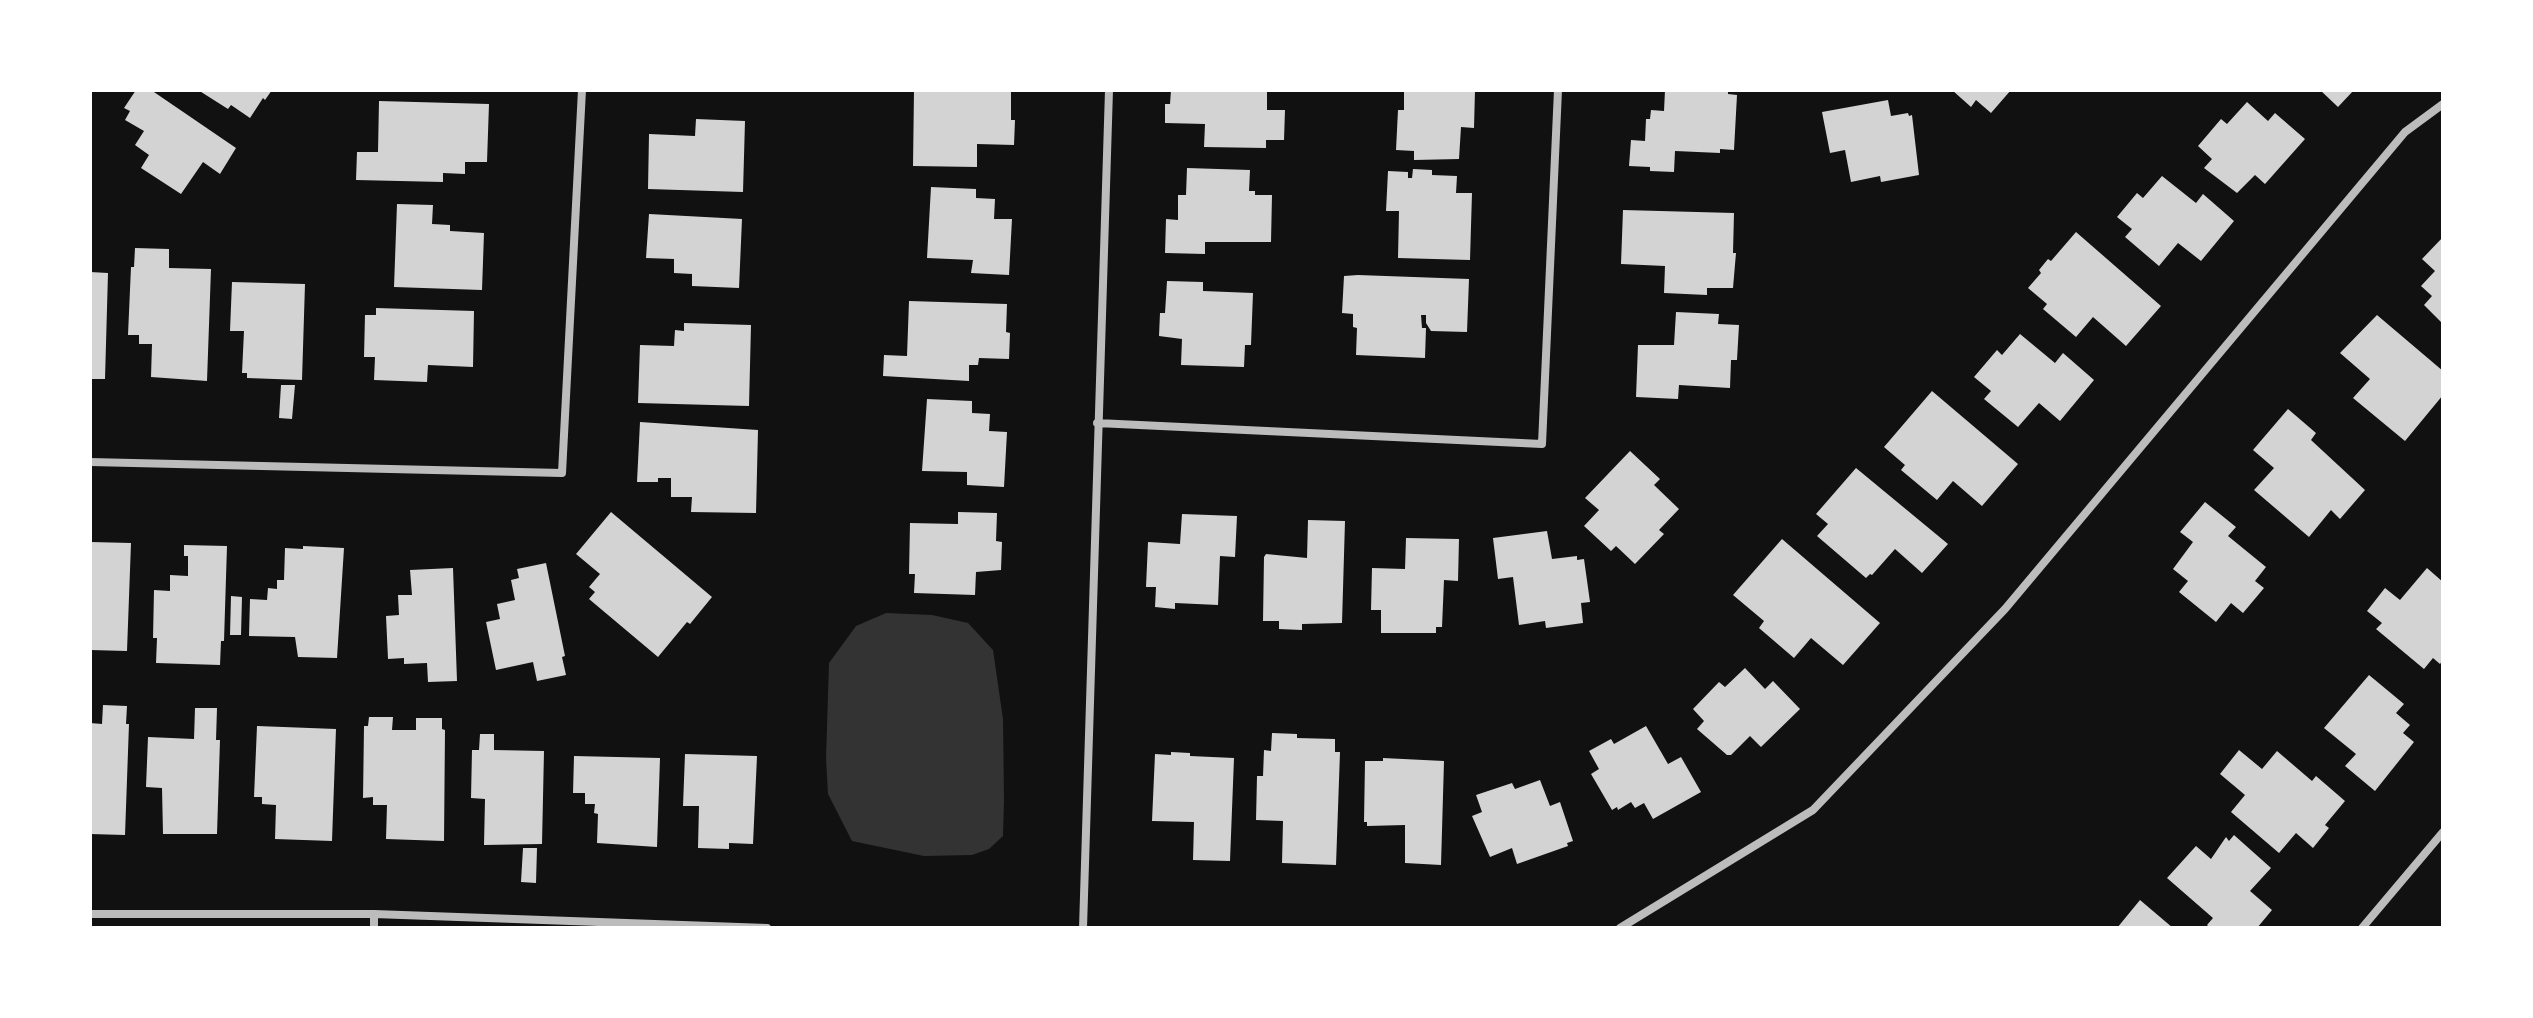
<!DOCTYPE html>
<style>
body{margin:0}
#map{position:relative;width:2533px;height:1018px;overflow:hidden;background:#111;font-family:"Open Sans",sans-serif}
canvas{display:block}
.frame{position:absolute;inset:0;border:92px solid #fff;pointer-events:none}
</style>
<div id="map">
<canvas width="2533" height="1018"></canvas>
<div class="frame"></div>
</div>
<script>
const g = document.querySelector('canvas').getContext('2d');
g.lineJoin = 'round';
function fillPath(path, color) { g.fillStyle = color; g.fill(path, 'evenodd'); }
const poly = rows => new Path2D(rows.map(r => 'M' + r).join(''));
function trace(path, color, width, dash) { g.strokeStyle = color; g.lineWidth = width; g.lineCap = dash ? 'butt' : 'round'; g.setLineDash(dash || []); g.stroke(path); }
const water = poly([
 [886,613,932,615,968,623,993,650,1003,719,1004,800,1003,836,989,849,972,855,924,856,852,841,828,794,826,758,829,663,856,626]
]);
const building = poly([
 [136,90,151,90,236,148,220,174,203,162,181,194,141,168,149,155,135,145,144,131,125,120,130,111,124,108],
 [198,90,272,90,265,100,263,98,250,118,231,105,228,109],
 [914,90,1011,90,1011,120,1015,120,1014,145,977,144,977,167,913,166],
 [1171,90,1267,90,1267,110,1285,110,1284,140,1266,140,1266,148,1204,147,1205,124,1165,123,1165,104,1170,104],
 [1404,90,1475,90,1474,128,1461,127,1459,159,1414,160,1414,151,1396,150,1398,110,1404,110],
 [1665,90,1728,90,1728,94,1737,95,1734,150,1720,149,1720,153,1675,151,1674,172,1650,171,1650,167,1629,166,1631,140,1645,141,1646,119,1650,119,1651,110,1664,111],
 [1952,90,2011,90,1991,113,1976,100,1971,107],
 [2320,90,2354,90,2338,107],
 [1888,100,1891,116,1908,113,1909,116,1912,115,1919,175,1881,182,1880,176,1851,182,1845,150,1830,153,1822,112],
 [379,101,489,104,487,162,465,162,465,174,443,173,443,182,356,180,357,152,378,152],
 [2247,102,2268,121,2275,113,2305,139,2265,184,2255,175,2237,193,2204,168,2212,159,2198,146,2221,119,2227,124],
 [696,119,745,121,743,192,648,189,649,134,695,136],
 [1187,168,1250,170,1249,191,1255,191,1255,195,1272,195,1271,242,1205,242,1205,254,1165,253,1166,219,1178,220,1178,195,1186,195],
 [1413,169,1432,170,1432,175,1457,176,1456,193,1472,193,1470,260,1398,258,1399,211,1386,211,1388,171,1408,172,1408,178,1412,178],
 [2162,176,2196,203,2203,194,2234,221,2201,261,2178,243,2159,266,2125,237,2132,229,2117,217,2137,193,2143,198],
 [931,187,976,189,976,198,995,199,994,219,1012,219,1009,275,971,273,973,260,927,258],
 [397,204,433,205,432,224,450,225,450,231,484,233,482,290,394,287],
 [1623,210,1734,213,1733,253,1736,253,1733,288,1707,288,1707,295,1664,293,1665,266,1621,264],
 [649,214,742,219,739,288,692,286,692,274,674,273,674,259,646,258],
 [2076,232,2161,306,2126,346,2093,317,2076,337,2043,309,2047,304,2028,288,2041,273,2039,270,2048,259,2051,261],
 [2443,237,2443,324,2424,305,2432,296,2421,286,2435,271,2422,259],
 [135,248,169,249,169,268,211,269,207,381,151,377,152,344,139,344,139,335,128,335,131,267,134,267],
 [90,272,108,273,105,379,90,379],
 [1358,275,1469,279,1467,332,1431,331,1426,323,1426,315,1421,315,1422,328,1426,328,1425,358,1356,355,1357,328,1353,327,1353,314,1342,313,1344,276],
 [1167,281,1203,282,1203,291,1253,293,1251,345,1245,345,1244,367,1181,365,1182,339,1159,336,1160,313,1165,313],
 [232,282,305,284,302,380,247,378,247,373,242,373,244,331,230,331],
 [909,301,1007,304,1006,332,1010,333,1009,359,979,358,978,365,969,365,969,381,883,376,884,355,907,356],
 [376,308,474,311,473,367,428,365,427,382,374,380,375,357,364,357,365,315,376,315],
 [1676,312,1719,314,1718,324,1739,325,1737,360,1731,360,1730,388,1679,385,1678,399,1636,397,1638,345,1674,345],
 [2377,315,2443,371,2443,395,2405,441,2353,398,2370,379,2340,353],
 [684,323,751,325,749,406,638,403,640,345,674,346,675,330,684,331],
 [2020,334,2055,363,2063,353,2094,380,2060,421,2039,403,2018,427,1984,399,1991,391,1974,377,1997,350,2002,355],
 [281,385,295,385,292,419,279,418],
 [1932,391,2018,464,1982,506,1953,481,1937,500,1901,470,1905,465,1884,447],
 [927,399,972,401,972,413,990,414,989,431,1007,432,1004,487,967,485,967,472,922,471],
 [2288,409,2316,433,2311,440,2365,490,2340,519,2331,510,2309,537,2254,490,2274,468,2253,450],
 [640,422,758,430,756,513,691,512,692,497,671,497,671,478,658,478,658,482,637,482],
 [1630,451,1660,479,1654,485,1679,509,1659,530,1664,534,1635,564,1616,546,1611,551,1584,526,1599,510,1585,498],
 [1856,468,1948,544,1922,573,1895,549,1872,575,1870,574,1866,578,1817,536,1828,524,1816,514],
 [2205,502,2236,527,2228,536,2266,567,2255,581,2264,588,2243,613,2231,603,2216,622,2179,592,2188,581,2173,569,2193,542,2180,532],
 [611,512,712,597,690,624,687,622,658,657,589,599,595,592,589,587,600,574,576,554],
 [958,512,997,513,996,541,1002,542,1001,570,976,572,975,595,914,593,915,574,909,574,910,523,958,524],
 [1182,514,1237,516,1235,557,1220,556,1218,605,1175,603,1175,609,1155,607,1156,587,1146,587,1148,542,1180,544],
 [1308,520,1345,521,1342,623,1302,624,1302,630,1279,629,1279,621,1263,621,1264,557,1266,554,1307,558],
 [1547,531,1552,559,1577,556,1577,560,1584,559,1590,602,1581,603,1583,623,1546,628,1545,621,1519,625,1513,577,1498,579,1493,538],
 [1406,538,1459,539,1458,581,1444,580,1442,627,1436,627,1436,633,1381,633,1381,610,1371,610,1372,568,1405,569],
 [1782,539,1880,623,1843,665,1811,638,1794,658,1759,628,1764,621,1733,595],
 [91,542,131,543,127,651,90,650],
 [184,545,227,546,224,641,221,641,220,665,156,663,157,638,153,638,154,590,170,591,170,575,188,576,188,556,184,556],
 [303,546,344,548,337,658,298,657,295,637,249,636,250,599,267,600,268,588,277,589,277,580,284,580,285,548,303,549],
 [546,563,565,656,562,657,566,675,537,681,533,662,496,670,486,622,500,619,497,604,515,600,511,580,519,578,517,569],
 [453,568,457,681,428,682,427,663,404,664,404,658,388,659,386,616,399,615,398,595,412,595,410,570],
 [2427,568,2443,582,2443,660,2440,664,2433,658,2424,669,2376,629,2382,623,2367,611,2385,588,2400,600],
 [231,596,242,597,241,635,230,635],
 [1745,668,1765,689,1773,681,1800,709,1761,747,1750,736,1731,755,1727,755,1697,729,1704,721,1693,709,1719,682,1725,687],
 [2369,675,2404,704,2396,713,2410,725,2403,733,2414,742,2375,791,2345,766,2356,754,2324,728],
 [103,705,127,706,126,724,129,724,125,835,90,834,90,723,102,724],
 [195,708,217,708,216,740,220,740,217,834,163,834,162,788,146,787,148,737,194,739],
 [369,717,393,717,392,730,416,730,416,718,442,718,442,729,445,730,444,841,386,839,387,805,373,805,373,797,363,798,364,726,368,726],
 [257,726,336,729,332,841,275,839,276,805,262,804,262,797,254,797],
 [1646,726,1668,764,1681,757,1701,792,1653,819,1644,803,1635,808,1631,802,1618,810,1617,807,1612,810,1591,774,1599,769,1589,751,1611,739,1614,744],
 [1272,733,1297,734,1297,738,1335,739,1335,752,1340,752,1336,865,1282,863,1283,821,1256,820,1257,776,1263,776,1264,750,1271,751],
 [480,734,494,734,494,750,544,751,542,844,484,845,485,799,471,798,472,750,479,750],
 [2239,750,2262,769,2277,751,2312,781,2316,776,2345,801,2325,825,2329,828,2313,848,2296,833,2279,853,2231,812,2245,795,2220,774],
 [1171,752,1190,753,1190,756,1234,758,1230,861,1193,860,1194,822,1152,821,1155,754,1171,755],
 [685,754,757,756,753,844,729,843,729,849,698,848,699,806,683,806],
 [574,756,660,758,657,847,597,843,598,814,594,813,595,804,585,804,585,793,573,793],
 [1383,758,1444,761,1441,865,1405,863,1405,825,1367,826,1367,822,1364,822,1365,761,1383,761],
 [1540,780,1550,806,1560,802,1573,841,1567,843,1568,846,1517,864,1512,848,1490,857,1472,816,1482,812,1476,795,1512,783,1515,789],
 [2234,835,2271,868,2250,891,2272,910,2257,928,2210,928,2207,925,2213,918,2167,878,2196,846,2211,859,2226,837,2229,841],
 [523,848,537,848,536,883,521,882],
 [2140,900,2173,928,2117,928]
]);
const minor = poly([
 [1097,423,1542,444,1558,90],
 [90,462,562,473,582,90],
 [90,914,374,914,767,928],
 [374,928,374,914],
 [1083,928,1109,90],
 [1620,928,1813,810,2005,609,2405,132,2443,104],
 [2362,928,2443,832]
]);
fillPath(water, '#333');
fillPath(building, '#d3d3d3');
trace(minor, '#bcbcbc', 8);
</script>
